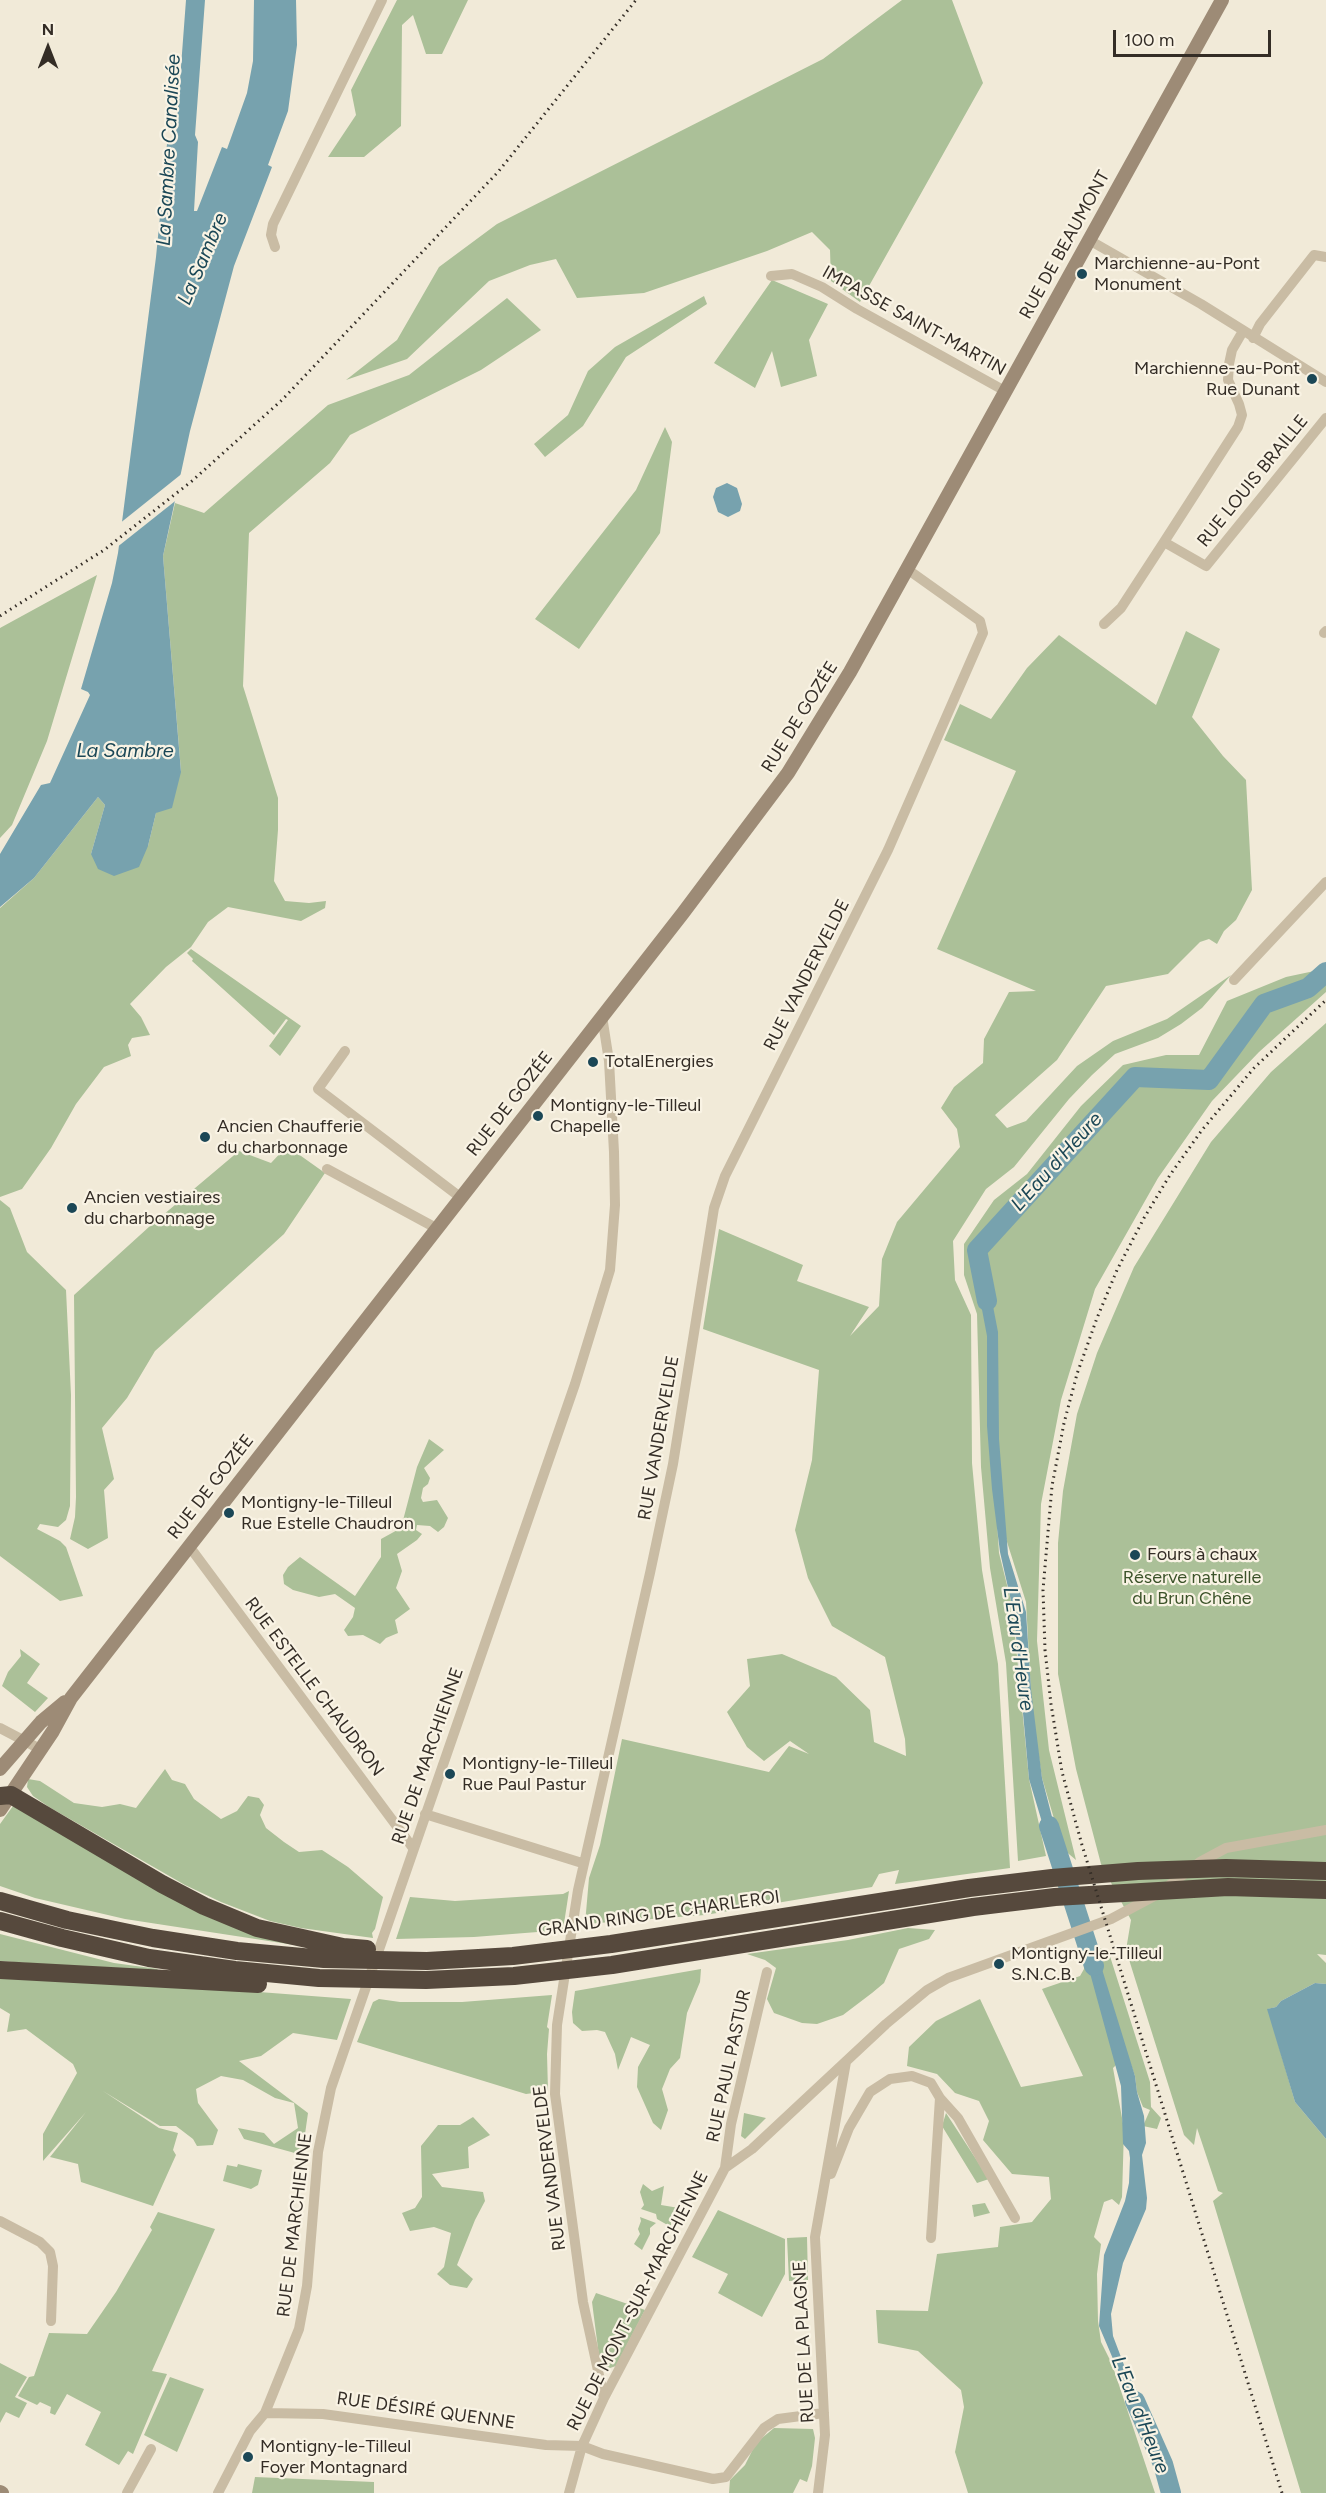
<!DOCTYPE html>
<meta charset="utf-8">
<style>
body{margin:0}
#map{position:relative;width:1326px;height:2493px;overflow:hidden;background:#f1ead8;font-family:Figtree,sans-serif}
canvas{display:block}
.north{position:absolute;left:18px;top:18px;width:60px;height:60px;-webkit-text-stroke:4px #f9f3e4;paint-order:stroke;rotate:0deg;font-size:16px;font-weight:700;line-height:24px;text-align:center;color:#342d26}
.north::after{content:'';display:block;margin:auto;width:21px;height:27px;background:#342d26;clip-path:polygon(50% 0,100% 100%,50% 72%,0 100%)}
.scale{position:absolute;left:1113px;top:30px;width:158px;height:27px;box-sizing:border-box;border:3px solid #342d26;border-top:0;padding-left:8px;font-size:18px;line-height:21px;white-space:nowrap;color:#342d26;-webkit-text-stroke:4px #f9f3e4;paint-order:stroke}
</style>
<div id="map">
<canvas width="1326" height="2493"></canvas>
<div class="north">N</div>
<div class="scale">100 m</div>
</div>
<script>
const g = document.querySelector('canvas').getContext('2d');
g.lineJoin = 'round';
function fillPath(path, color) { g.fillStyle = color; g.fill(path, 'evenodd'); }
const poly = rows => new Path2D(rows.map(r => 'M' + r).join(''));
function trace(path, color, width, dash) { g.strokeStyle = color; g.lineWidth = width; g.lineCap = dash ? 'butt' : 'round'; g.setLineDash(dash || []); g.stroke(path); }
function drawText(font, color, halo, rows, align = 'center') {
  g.font = font + ' Figtree,sans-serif'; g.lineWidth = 4.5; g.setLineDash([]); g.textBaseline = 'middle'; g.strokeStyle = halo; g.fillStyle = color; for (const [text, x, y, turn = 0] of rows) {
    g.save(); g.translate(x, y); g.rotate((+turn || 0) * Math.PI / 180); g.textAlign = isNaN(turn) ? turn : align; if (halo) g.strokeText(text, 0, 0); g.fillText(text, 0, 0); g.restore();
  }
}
const green = poly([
 [397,0,468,0,442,54,426,54,413,15,402,25,401,126,364,157,328,157,356,115,351,90],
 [902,0,952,0,983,83,860,302,831,281,830,250,812,232,767,251,644,293,577,298,556,259,530,265,489,281,407,359,346,380,397,340,439,267,497,224,823,59],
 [772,280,828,304,809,340,817,376,781,387,772,351,755,388,714,363],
 [704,296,707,304,626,357,583,426,545,457,534,444,568,415,588,371,615,347],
 [507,298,541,330,481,370,350,435,330,463,249,533,243,686,278,798,278,830,274,881,285,901,309,903,326,901,325,908,301,921,228,907,208,922,191,947,166,967,130,1004,141,1017,150,1035,132,1038,128,1045,131,1056,104,1067,76,1104,51,1148,22,1189,0,1197,0,908,34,878,98,797,105,805,91,854,148,846,156,813,181,771,163,556,175,503,204,513,328,405,409,375],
 [665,427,672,442,660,533,579,649,535,619,636,490],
 [97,575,47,741,12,825,0,838,0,628],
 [1186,631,1220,649,1192,717,1223,756,1246,780,1252,890,1236,920,1224,931,1217,944,1209,939,1200,942,1168,974,1106,986,1057,1060,995,1115,1007,1128,1026,1121,1077,1066,1113,1041,1167,1019,1231,975,1202,1008,1181,1024,1158,1038,1115,1054,1092,1075,1069,1099,1014,1167,986,1189,953,1241,955,1280,971,1315,972,1463,982,1570,998,1664,1010,1868,895,1884,899,1870,879,1874,872,1887,705,1915,585,1924,589,1878,600,1845,622,1739,769,1772,789,1746,809,1754,790,1741,764,1761,747,1747,727,1712,750,1686,747,1659,782,1654,836,1677,870,1710,874,1742,906,1756,905,1739,885,1657,832,1626,808,1578,795,1530,812,1460,819,1370,703,1329,719,1229,803,1265,797,1281,869,1307,850,1336,879,1306,882,1259,897,1222,960,1147,957,1129,941,1108,954,1087,983,1063,984,1039,1009,992,1036,991,937,949,1016,771,944,740,960,704,991,719,1027,668,1059,635,1156,705],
 [191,949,301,1026,280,1056,269,1046,288,1020,286,1019,274,1035,192,961,193,959,187,953],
 [1326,964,1326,992,1259,1052,1212,1101,1158,1178,1095,1289,1061,1400,1041,1504,1037,1641,1049,1750,1076,1860,1063,1849,1042,1778,1032,1711,1026,1602,996,1507,999,1553,1012,1605,1029,1779,1046,1856,1018,1861,1006,1663,990,1568,981,1467,977,1314,964,1275,964,1244,994,1200,1027,1174,1081,1106,1123,1065,1166,1055,1199,1055,1227,1001,1286,977,1319,970],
 [1326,1023,1326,1955,1317,1954,1326,1963,1326,1984,1315,1983,1281,2001,1276,2007,1268,2009,1295,2102,1326,2139,1326,2493,1301,2493,1213,2201,1223,2193,1218,2191,1197,2128,1194,2145,1184,2135,1126,1950,1131,1920,1101,1864,1076,1769,1058,1674,1058,1543,1063,1491,1077,1414,1097,1353,1134,1267,1211,1142,1271,1072],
 [287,1146,325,1173,284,1234,155,1351,127,1398,102,1428,114,1479,104,1490,108,1538,88,1549,70,1539,75,1517,76,1497,74,1295,150,1226,239,1151,271,1163],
 [0,1200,10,1208,27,1252,66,1290,71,1395,70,1506,66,1520,58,1527,40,1524,37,1529,60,1541,66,1547,83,1596,60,1601,0,1556],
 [429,1439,444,1450,424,1468,430,1478,428,1484,423,1488,421,1498,423,1502,437,1500,448,1518,444,1527,438,1532,430,1526,417,1525,416,1530,422,1534,417,1540,397,1554,402,1571,396,1588,410,1609,395,1620,398,1633,386,1638,380,1644,363,1635,348,1636,344,1630,353,1617,355,1608,335,1594,319,1597,293,1590,284,1584,283,1575,288,1567,300,1557,355,1596,381,1557,381,1539,401,1528,417,1467],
 [20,1649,40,1664,27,1683,48,1698,35,1712,2,1686,8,1672,21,1656],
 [165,1769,172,1780,185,1784,194,1799,221,1819,237,1811,248,1796,259,1798,264,1805,260,1815,266,1828,284,1842,299,1852,322,1850,348,1867,383,1897,375,1929,372,1933,373,1938,301,1928,270,1921,221,1902,185,1885,49,1807,33,1796,27,1787,28,1779,40,1781,74,1803,102,1807,120,1804,136,1808],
 [13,1806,301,1946,125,1919,35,1898,0,1886,0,1824],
 [569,1891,563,1930,474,1937,396,1939,410,1897,455,1901,563,1894],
 [908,1928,935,1930,929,1939,899,1949,884,1983,872,1993,843,2015,817,2024,802,2023,774,2013,767,1999,776,1968,765,1960,747,1954,848,1940],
 [0,1934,114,1963,158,1969,155,1972,0,1961],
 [1083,1945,1108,1950,1150,2082,1151,2107,1161,2118,1157,2129,1143,2126,1150,2110,1143,2107,1137,2092,1135,2076,1127,2054,1113,2068,1124,2129,1122,2197,1119,2205,1112,2199,1104,2202,1094,2237,1101,2244,1097,2274,1098,2321,1101,2342,1112,2364,1155,2493,968,2493,955,2452,964,2407,961,2390,918,2351,878,2343,876,2310,928,2311,937,2254,998,2247,1000,2227,1032,2222,1051,2199,1049,2177,1012,2174,983,2140,989,2121,979,2101,955,2093,937,2074,907,2066,909,2047,936,2021,980,1999,1021,2087,1083,2076,1042,1989,1080,1976,1084,1969],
 [701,1969,700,1982,687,2013,680,2058,670,2069,662,2089,668,2110,661,2130,653,2123,637,2087,638,2067,650,2045,631,2037,618,2070,615,2054,605,2032,597,2030,582,2031,573,2023,572,2012,575,1991],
 [0,1978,259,1992,351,1999,337,2040,293,2033,261,2056,239,2061,308,2113,302,2155,244,2139,238,2128,264,2133,274,2144,298,2128,294,2103,275,2098,243,2080,221,2076,196,2089,198,2103,218,2130,213,2145,197,2146,193,2139,176,2126,160,2126,103,2091,159,2128,178,2133,173,2150,176,2155,153,2206,81,2182,78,2164,50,2157,86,2112,43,2161,43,2134,77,2073,73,2064,26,2029,7,2032,10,2014,0,2008],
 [552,1995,547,2027,549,2029,547,2054,548,2091,526,2094,357,2042,373,2002,379,1999,400,2002,462,2002],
 [744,2113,766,2118,745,2139,741,2136],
 [946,2113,989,2179,977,2183,942,2126],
 [473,2117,490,2135,468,2147,469,2168,432,2174,442,2187,483,2192,485,2201,475,2220,457,2265,473,2279,467,2288,450,2285,437,2274,444,2267,451,2233,434,2227,410,2231,402,2213,415,2208,422,2197,421,2146,438,2125,460,2125],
 [238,2164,262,2170,258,2185,251,2189,223,2181,227,2165,237,2167],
 [643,2184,652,2191,664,2186,661,2205,691,2210,686,2220,679,2215,671,2219,671,2227,657,2219,656,2214,641,2209,644,2205,640,2192],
 [985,2203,990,2213,974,2217,972,2205],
 [718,2210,785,2239,785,2274,762,2317,718,2293,728,2274,692,2257],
 [158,2212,215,2229,152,2371,167,2374,133,2454,128,2451,119,2465,85,2445,101,2412,67,2394,55,2415,50,2413,51,2407,40,2402,37,2405,18,2396,29,2377,34,2376,49,2333,87,2334,116,2292,152,2230,150,2227],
 [640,2217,656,2223,650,2228,650,2234,642,2250,634,2244,640,2234,638,2229,641,2221],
 [807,2237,808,2280,789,2281,787,2238],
 [596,2293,645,2310,616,2366,610,2368,600,2364,592,2302],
 [0,2363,27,2377,15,2397,27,2403,19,2418,6,2412,0,2423],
 [170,2377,204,2389,177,2452,144,2435],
 [774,2428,813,2429,815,2438,812,2466,807,2482,800,2479,793,2493,729,2493,730,2480,745,2465,756,2443],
 [255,2477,374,2482,374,2493,252,2493]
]);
const water = poly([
 [186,0,205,0,195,135,198,142,194,211,197,211,222,147,227,149,247,93,253,61,254,0,296,0,297,45,288,111,268,165,272,167,234,266,190,431,163,556,181,772,172,808,156,813,148,846,139,867,114,876,98,869,91,854,105,805,98,797,34,878,0,907,0,854,41,785,50,783,90,695,88,692,81,689,112,583,118,553,156,257,167,144,176,133],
 [727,483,737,488,742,504,740,511,728,517,718,512,713,497,716,488],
 [987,1275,998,1332,999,1439,1008,1554,1026,1612,1031,1689,1042,1778,1060,1848,1051,1852,1029,1779,1014,1614,1000,1552,992,1489,987,1426,987,1336,976,1278],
 [1093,1940,1135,2076,1137,2092,1144,2116,1146,2143,1142,2155,1147,2198,1146,2209,1123,2263,1111,2314,1113,2336,1124,2365,1149,2415,1150,2423,1142,2427,1099,2326,1104,2255,1125,2201,1129,2183,1130,2158,1129,2151,1123,2144,1121,2086,1082,1944],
 [1315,1983,1326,1984,1326,2139,1295,2102,1267,2009,1276,2007,1281,2001]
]);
const pier = poly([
 [184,472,179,498,116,548,119,524]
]);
const river = poly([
 [987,1301,977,1250,1135,1077,1209,1080,1264,1004,1308,988,1326,972],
 [1049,1826,1094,1966],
 [1135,2401,1163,2464,1171,2493]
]);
const street = poly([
 [1089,240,1201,304,1326,382],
 [275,247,271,235,273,224,382,0],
 [771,276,792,274,822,287,857,309,1005,391],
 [1243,331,1232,350,1229,364,1228,380,1239,404,1242,415,1238,427,1164,542,1206,566,1326,418],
 [1253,338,1260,324,1314,255,1326,257],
 [1104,624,1121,608,1164,542],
 [1324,633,1326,631],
 [1234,980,1326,882],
 [345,1051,318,1089,460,1197],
 [327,1169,436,1228],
 [189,1546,413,1848],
 [0,1728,40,1749],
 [425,1814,582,1863],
 [725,2168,731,2124,767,1972],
 [831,2174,849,2128,870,2092,890,2079,912,2076,931,2083,940,2098,958,2118,1015,2218],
 [0,2221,40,2242,50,2252,53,2266,51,2321],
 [931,2238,940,2098],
 [604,2398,583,2302,555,2094,557,2025,578,1890,650,1573,673,1464,714,1208,725,1176,888,850,983,633,980,621,907,569],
 [265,2413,323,2414,546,2445,582,2446,603,2454,713,2479,726,2477,764,2428,778,2419,824,2413],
 [127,2493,151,2449],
 [218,2493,250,2431,265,2413,299,2329,307,2286,318,2152,331,2088,575,1384,610,1270,615,1205,614,1152,609,1061,602,1016],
 [569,2493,582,2446,604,2398,725,2168,752,2149,886,2024,927,1990,948,1978,1111,1919,1158,1894,1200,1862,1226,1848,1326,1830],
 [818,2493,825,2435,815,2237,846,2062]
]);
const secondary = poly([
 [0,1769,41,1722,65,1702],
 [0,1810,53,1731,71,1698,683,913,788,773,850,672,1222,0],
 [0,2492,2,2493]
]);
const highway = poly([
 [0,1796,11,1795,162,1884,204,1906,257,1928,343,1947,367,1949],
 [0,1901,67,1920,153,1938,237,1951,324,1959,427,1961,513,1956,611,1944,969,1888,1052,1878,1138,1871,1226,1868,1326,1871],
 [0,1921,62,1938,149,1958,235,1970,319,1978,426,1980,514,1976,612,1965,973,1907,1055,1897,1228,1887,1326,1890],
 [0,1970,258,1984]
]);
const rail = poly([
 [0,616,104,550,192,481,282,400,498,172,636,0],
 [1282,2493,1082,1845,1062,1772,1051,1704,1045,1650,1043,1590,1052,1486,1064,1423,1077,1374,1097,1318,1117,1270,1144,1218,1170,1175,1202,1130,1254,1068,1326,1000]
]);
const markers = [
 [1082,274,6,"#1b4756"],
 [1312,379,6,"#1b4756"],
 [593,1062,6,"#1b4756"],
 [538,1116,6,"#1b4756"],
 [205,1137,6,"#1b4756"],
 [72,1208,6,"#1b4756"],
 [229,1513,6,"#1b4756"],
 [1135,1555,6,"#1b4756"],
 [450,1774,6,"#1b4756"],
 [999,1964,6,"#1b4756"],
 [248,2457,6,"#1b4756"]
];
const streetNames = [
 ["RUE DE BEAUMONT",1065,245,-61],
 ["IMPASSE SAINT-MARTIN",914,321,29],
 ["RUE LOUIS BRAILLE",1253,481,-51],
 ["RUE DE GOZÉE",800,717,-58],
 ["RUE VANDERVELDE",807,975,-63],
 ["RUE DE GOZÉE",510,1104,-52],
 ["RUE VANDERVELDE",659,1438,-80],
 ["RUE DE GOZÉE",211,1487,-52],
 ["RUE ESTELLE CHAUDRON",314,1687,53],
 ["RUE DE MARCHIENNE",428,1756,-71],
 ["GRAND RING DE CHARLEROI",659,1914,-8],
 ["RUE PAUL PASTUR",729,2066,-78],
 ["RUE VANDERVELDE",550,2168,-97],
 ["RUE DE MARCHIENNE",295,2225,-83],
 ["RUE DE MONT-SUR-MARCHIENNE",638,2301,-63],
 ["RUE DE LA PLAGNE",804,2342,-93],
 ["RUE DÉSIRÉ QUENNE",426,2411,8]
];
const poiNames = [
 ["Marchienne-au-Pont",1094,264],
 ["Monument",1094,285],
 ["Marchienne-au-Pont",1300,369,"right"],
 ["Rue Dunant",1300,390,"right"],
 ["TotalEnergies",605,1062],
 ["Montigny-le-Tilleul",550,1106],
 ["Chapelle",550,1127],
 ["Ancien Chaufferie",217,1127],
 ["du charbonnage",217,1148],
 ["Ancien vestiaires",84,1198],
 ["du charbonnage",84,1219],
 ["Montigny-le-Tilleul",241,1503],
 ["Rue Estelle Chaudron",241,1524],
 ["Fours à chaux",1147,1555],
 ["Montigny-le-Tilleul",462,1764],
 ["Rue Paul Pastur",462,1785],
 ["Montigny-le-Tilleul",1011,1954],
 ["S.N.C.B.",1011,1975],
 ["Montigny-le-Tilleul",260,2447],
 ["Foyer Montagnard",260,2468]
];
const parkNames = [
 ["Réserve naturelle",1192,1578],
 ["du Brun Chêne",1192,1599]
];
const waterNames = [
 ["La Sambre Canalisée",169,150,-87],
 ["La Sambre",203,259,-67],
 ["La Sambre",125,751],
 ["L'Eau d'Heure",1057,1162,-48],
 ["L'Eau d'Heure",1018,1649,82],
 ["L'Eau d'Heure",1140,2415,68]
];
fillPath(green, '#abc098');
fillPath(water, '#77a2ae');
fillPath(pier, '#f1ead8');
trace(river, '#77a2ae', 20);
trace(street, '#c9bca4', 10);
trace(secondary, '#9d8b76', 14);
trace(highway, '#56493d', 18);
trace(rail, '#342d26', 3, [1.5, 4.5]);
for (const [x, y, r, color] of markers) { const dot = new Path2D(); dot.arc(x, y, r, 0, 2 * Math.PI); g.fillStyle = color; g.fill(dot); trace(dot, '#f9f3e4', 2); }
drawText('18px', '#342d26', '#f9f3e4', streetNames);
drawText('18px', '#342d26', '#f9f3e4', poiNames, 'left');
drawText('18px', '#3c532a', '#f9f3e4', parkNames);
drawText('italic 20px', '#1b4756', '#f9f3e4', waterNames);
</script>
